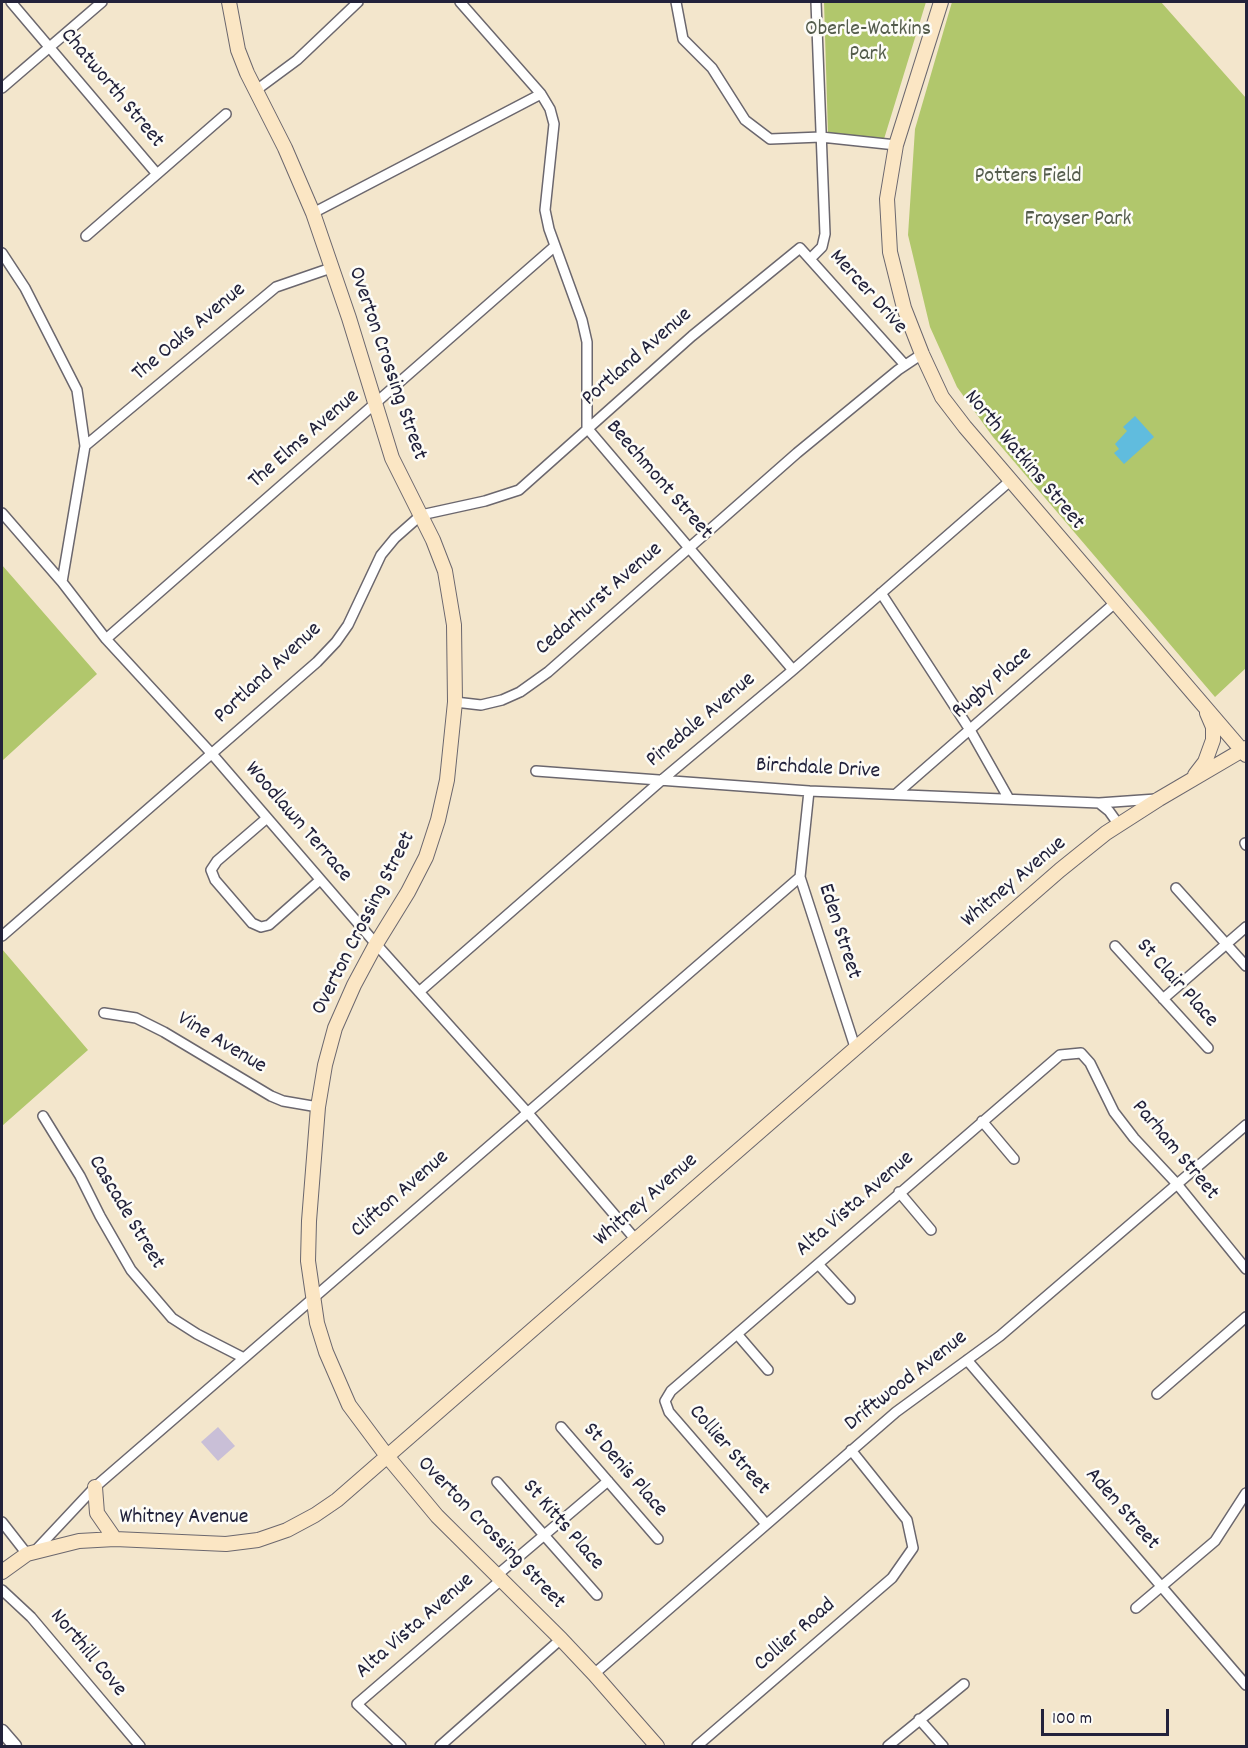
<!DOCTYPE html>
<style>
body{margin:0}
#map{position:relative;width:1248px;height:1748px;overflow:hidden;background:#f3e6cc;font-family:Dekko,sans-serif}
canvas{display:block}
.frame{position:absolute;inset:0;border:3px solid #22223b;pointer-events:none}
.scale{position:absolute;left:1041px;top:1709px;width:128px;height:27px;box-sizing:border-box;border:3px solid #22223b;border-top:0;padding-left:8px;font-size:18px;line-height:21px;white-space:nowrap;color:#22223b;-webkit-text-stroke:4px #fdfcf7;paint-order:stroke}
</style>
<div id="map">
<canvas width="1248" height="1748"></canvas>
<div class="frame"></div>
<div class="scale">100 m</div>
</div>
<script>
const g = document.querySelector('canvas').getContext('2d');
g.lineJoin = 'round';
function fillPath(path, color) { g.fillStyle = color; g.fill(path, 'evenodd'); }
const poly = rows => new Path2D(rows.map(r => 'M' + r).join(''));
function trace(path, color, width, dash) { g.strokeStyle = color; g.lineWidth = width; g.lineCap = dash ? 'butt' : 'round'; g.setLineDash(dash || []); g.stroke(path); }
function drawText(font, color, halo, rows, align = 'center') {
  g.font = font + ' Dekko,sans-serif'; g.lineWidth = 5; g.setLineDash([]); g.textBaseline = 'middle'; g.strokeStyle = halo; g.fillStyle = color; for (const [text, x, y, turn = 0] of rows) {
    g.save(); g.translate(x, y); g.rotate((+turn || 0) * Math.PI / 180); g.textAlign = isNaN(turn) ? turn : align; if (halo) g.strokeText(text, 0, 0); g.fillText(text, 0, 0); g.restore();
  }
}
const industrial = poly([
 [218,1427,235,1446,218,1461,201,1442]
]);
const green = poly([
 [824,2,926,2,884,139,828,134],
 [952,2,1161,2,1246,98,1246,668,1215,697,993,437,957,387,930,327,908,235,915,129],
 [2,565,97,674,2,761],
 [2,949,88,1050,2,1126]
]);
const water = poly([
 [1135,416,1154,437,1124,464,1114,453,1119,449,1115,444,1127,431,1123,427]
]);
const minor = poly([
 [11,2,157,174],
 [460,2,541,94,550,109,554,124,545,210,549,229,582,320,587,342,587,428,793,670],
 [676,2,683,39,712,68,745,120,770,139,821,137,896,145],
 [2,88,102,2],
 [255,91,297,60,358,2],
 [313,213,541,94],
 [86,236,226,114],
 [2,253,25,288,77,390,85,446,62,582],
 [810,259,822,247,825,234,816,2],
 [85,446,276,287,331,268],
 [2,513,62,582,106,639,212,754,376,944,527,1112,636,1240],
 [881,593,970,730,1009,799],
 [106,639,555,246],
 [455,702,481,705,502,700,520,692,548,672,797,453,898,370,922,354],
 [536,771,809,791,1099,803],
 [809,791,800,877,855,1047],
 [896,794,1116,602],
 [267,818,217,861,211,870,215,880,252,923,261,927,269,925,320,880],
 [1119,825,1109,811,1099,803,1156,799],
 [1245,843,1246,845],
 [1176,888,1246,966],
 [2,936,317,662,336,642,348,625,381,555,395,538,421,515,485,501,519,490,692,336,800,248,905,365],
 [1115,946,1208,1048],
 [419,992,663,779,793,670,1010,481],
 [1163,999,1246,927],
 [104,1013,136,1018,164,1032,271,1096,283,1101,318,1107],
 [43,1116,80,1176,100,1216,131,1270,172,1318,197,1334,244,1358],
 [982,1121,1014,1159],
 [899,1192,931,1230],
 [818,1264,850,1299],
 [737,1334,768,1370],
 [967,1360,1246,1685],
 [1157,1394,1246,1317],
 [561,1427,658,1539],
 [497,1482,597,1595],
 [2,1522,27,1554],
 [766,1524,669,1412,665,1401,671,1391,1060,1055,1081,1053,1090,1063,1114,1112,1134,1138,1177,1184,1246,1269],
 [35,1551,95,1487,800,877],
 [496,1576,608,1481],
 [2,1590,31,1617,140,1746],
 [1136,1608,1215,1541,1246,1493],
 [594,1674,896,1412,1000,1336,1246,1125],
 [919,1719,943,1746],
 [401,1746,357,1704,501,1580],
 [440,1746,561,1639],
 [697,1746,892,1578,913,1548,907,1520,851,1450],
 [888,1746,964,1684]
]);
const tertiary = poly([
 [2,1731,15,1746]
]);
const secondary = poly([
 [229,2,238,50,247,73,285,148,313,213,349,318,392,458,433,540,445,571,454,625,455,702,447,780,438,820,426,857,408,892,376,944,354,985,335,1028,325,1065,318,1107,309,1221,308,1261,317,1323,326,1352,349,1405,387,1456,437,1516,561,1639,594,1674,657,1746],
 [941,2,896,145,887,199,890,252,904,308,922,354,942,397,965,427,1246,755],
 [1195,775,1205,762,1213,740,1213,727,1207,713],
 [95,1487,97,1513,115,1539],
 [2,1572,27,1554,79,1541,115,1539,226,1544,258,1540,287,1530,315,1515,337,1500,1060,870,1106,833,1159,799,1246,748]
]);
const parkNames = [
 ["Oberle-Watkins",868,31],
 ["Park",868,56],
 ["Potters Field",1028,178],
 ["Frayser Park",1078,221]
];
const streetNames = [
 ["Chatworth Street",111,89,50],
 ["Mercer Drive",867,293,48],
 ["The Oaks Avenue",190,333,-40],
 ["Portland Avenue",638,358,-41],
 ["Overton Crossing Street",386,364,71],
 ["The Elms Avenue",305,440,-41],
 ["North Watkins Street",1023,461,50],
 ["Beechmont Street",658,481,49],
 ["Cedarhurst Avenue",600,600,-41],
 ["Portland Avenue",269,674,-43],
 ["Rugby Place",993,684,-41],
 ["Pinedale Avenue",702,721,-40],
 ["Birchdale Drive",818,770,3],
 ["Woodlawn Terrace",297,823,49],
 ["Whitney Avenue",1015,883,-40],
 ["Overton Crossing Street",365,924,-63],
 ["Eden Street",838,932,72],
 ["St Clair Place",1176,984,48],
 ["Vine Avenue",221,1044,31],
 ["Parham Street",1174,1151,50],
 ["Clifton Avenue",401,1195,-41],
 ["Whitney Avenue",647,1201,-41],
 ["Alta Vista Avenue",856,1205,-41],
 ["Cascade Street",125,1213,59],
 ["Driftwood Avenue",907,1382,-38],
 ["Collier Street",728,1451,49],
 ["St Denis Place",624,1471,49],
 ["Aden Street",1121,1510,49],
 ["Whitney Avenue",184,1519],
 ["St Kitts Place",562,1526,49],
 ["Overton Crossing Street",490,1534,46],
 ["Alta Vista Avenue",416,1627,-41],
 ["Collier Road",796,1636,-41],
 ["Northill Cove",87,1654,50]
];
fillPath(industrial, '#c9bfd7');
fillPath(green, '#b1c76c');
fillPath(water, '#60bcde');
trace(minor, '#6b676e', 12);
trace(tertiary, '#6b676e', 15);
trace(secondary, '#6b676e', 16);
trace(minor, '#fff', 9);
trace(tertiary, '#fff', 12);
trace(secondary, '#fbe6c4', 14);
drawText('22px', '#545c4c', '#fdfcf7', parkNames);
drawText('22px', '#22223b', '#fdfcf7', streetNames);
</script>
